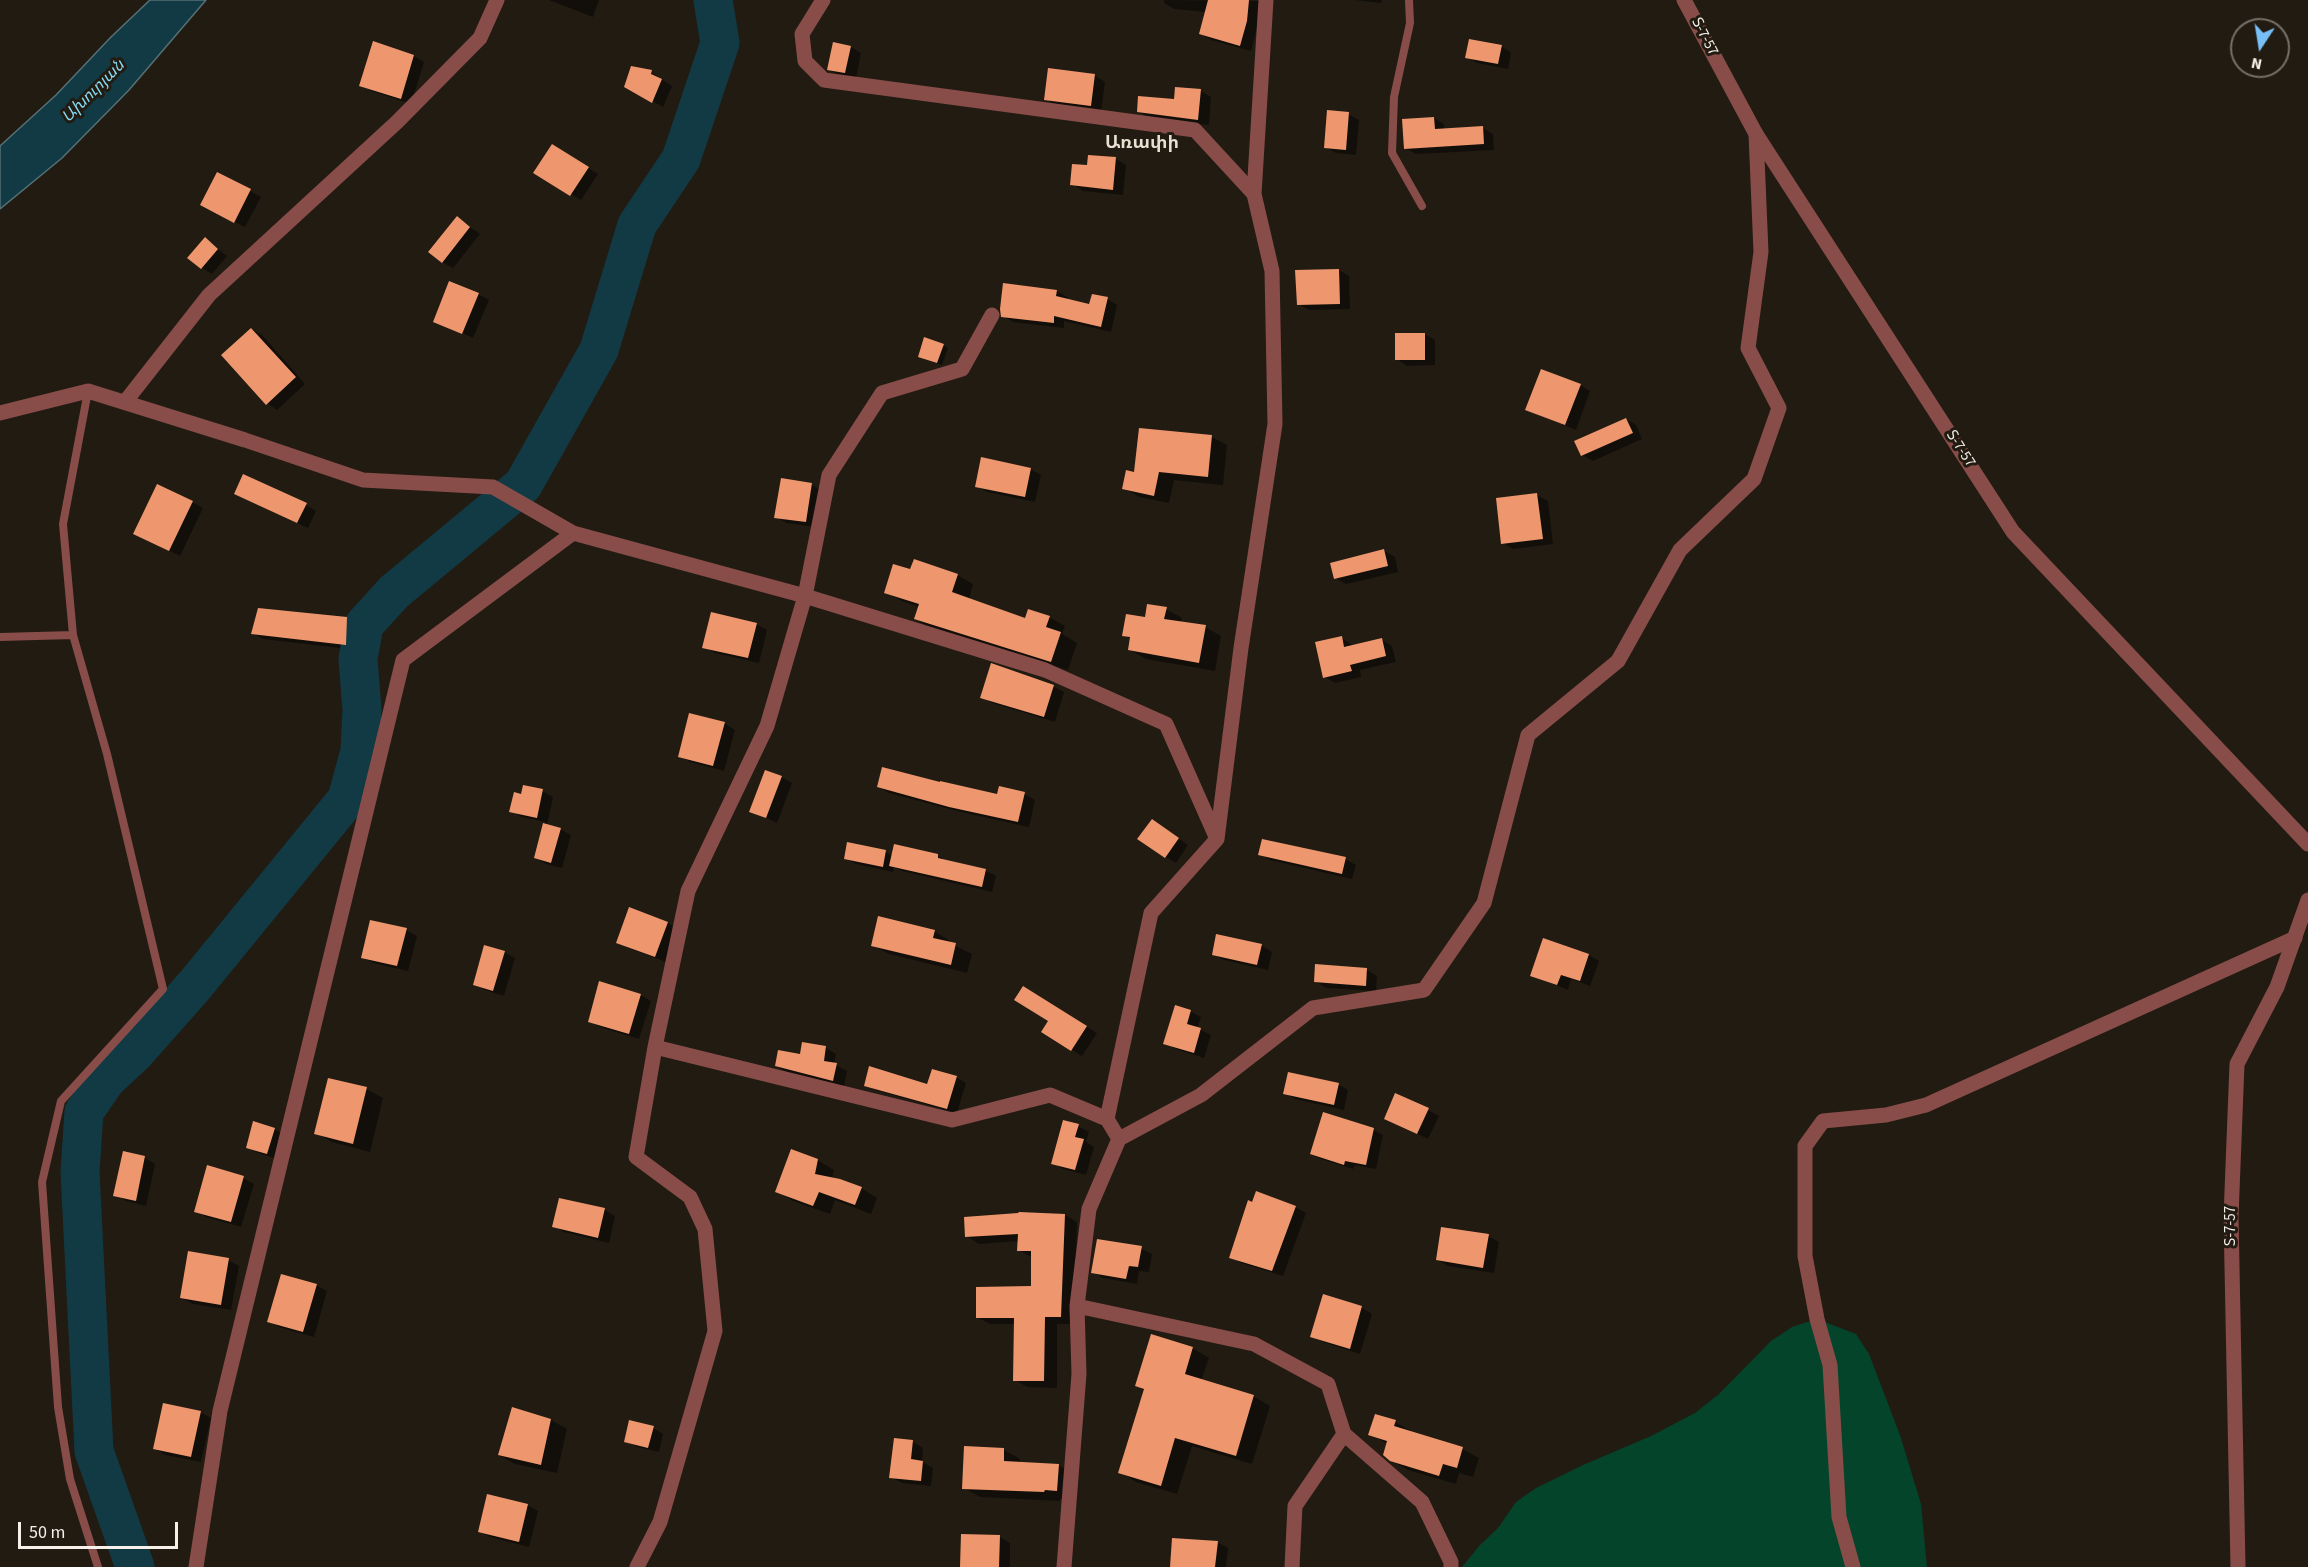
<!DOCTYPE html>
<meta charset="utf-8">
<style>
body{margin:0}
#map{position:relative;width:2308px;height:1567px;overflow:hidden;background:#221b12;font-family:"Source Sans 3",sans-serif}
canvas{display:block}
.north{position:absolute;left:2230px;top:18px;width:60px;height:60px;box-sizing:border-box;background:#221b12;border:2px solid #767068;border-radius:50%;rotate:192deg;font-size:16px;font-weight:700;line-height:24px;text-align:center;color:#f5f0ea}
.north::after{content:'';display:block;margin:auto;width:21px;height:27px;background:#77bff7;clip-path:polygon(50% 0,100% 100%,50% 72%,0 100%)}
.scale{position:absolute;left:18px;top:1522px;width:160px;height:27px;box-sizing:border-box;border:3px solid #f5f0ea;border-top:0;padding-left:8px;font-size:18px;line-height:21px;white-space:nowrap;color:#f5f0ea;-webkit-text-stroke:4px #221b12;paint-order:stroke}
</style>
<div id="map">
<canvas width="2308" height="1567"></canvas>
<div class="north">N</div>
<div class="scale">50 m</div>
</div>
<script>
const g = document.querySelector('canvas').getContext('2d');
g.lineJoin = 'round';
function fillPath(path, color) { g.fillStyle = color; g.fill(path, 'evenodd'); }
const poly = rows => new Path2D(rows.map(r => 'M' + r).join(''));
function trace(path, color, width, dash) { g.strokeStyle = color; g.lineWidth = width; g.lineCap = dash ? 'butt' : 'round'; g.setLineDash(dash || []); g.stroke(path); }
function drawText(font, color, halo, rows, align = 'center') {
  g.font = font + ' "Source Sans 3","Noto Sans Armenian",sans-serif'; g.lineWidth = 6; g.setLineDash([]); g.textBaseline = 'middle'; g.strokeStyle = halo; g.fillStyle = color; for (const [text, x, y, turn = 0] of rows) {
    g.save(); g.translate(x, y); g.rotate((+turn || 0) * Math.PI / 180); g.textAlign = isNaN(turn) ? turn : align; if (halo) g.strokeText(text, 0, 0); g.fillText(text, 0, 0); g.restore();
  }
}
const green = poly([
 [1817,1319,1856,1334,1869,1354,1900,1435,1921,1504,1927,1567,1462,1567,1480,1545,1498,1528,1516,1502,1536,1488,1583,1465,1651,1436,1695,1413,1719,1394,1771,1341,1792,1327]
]);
const water = poly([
 [150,0,206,0,129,90,62,158,0,209,0,146,56,95,111,37,150,0]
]);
const shadow = poly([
 [549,0,599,0,593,17],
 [1164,0,1260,1,1257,28,1251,51,1211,40,1201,34,1206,12,1174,9,1164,3],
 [1355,0,1382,0,1381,3],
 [374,43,414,56,424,62,411,104,371,91,361,85],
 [834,44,851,47,861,53,856,78,841,76,830,70],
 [1501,46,1511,53,1508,69,1477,63,1467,57],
 [651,72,672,86,663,107,625,86],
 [1094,75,1105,82,1101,111,1056,105,1046,99],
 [1177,88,1201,91,1211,97,1209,125,1149,118,1138,111,1175,101],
 [1348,114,1359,120,1356,155,1336,153,1325,147],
 [1434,118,1444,124,1444,130,1483,128,1493,134,1494,150,1416,154,1405,148],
 [562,152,598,174,581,200,571,194],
 [1116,159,1126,165,1123,195,1083,191,1072,184],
 [218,174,261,197,245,227,212,210],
 [457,218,480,234,453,268,442,262],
 [205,239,227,256,212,274,202,268],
 [1339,270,1349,276,1350,309,1309,310,1298,304],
 [1004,285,1057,291,1067,297,1067,300,1090,306,1107,299,1117,305,1111,332,1064,321,1064,328,1013,322,1003,316],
 [478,294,489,300,473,338,435,321],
 [252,329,262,335,305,384,277,410,267,403],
 [1425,334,1435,340,1435,365,1407,366,1397,359],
 [943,345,948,348,942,365,924,359],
 [1580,385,1590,391,1576,430,1527,409],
 [1626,419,1636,425,1642,439,1593,461,1582,455],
 [1212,437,1227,445,1223,485,1174,480,1169,503,1139,497,1124,488,1135,474],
 [1030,469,1041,475,1035,502,987,492,977,486],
 [782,480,812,485,822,491,816,527,787,523,776,517],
 [1537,495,1548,501,1553,544,1513,549,1503,543],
 [246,499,306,505,316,511,308,528],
 [192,502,203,508,180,556,146,539],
 [1384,551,1395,557,1398,572,1346,584,1335,578],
 [911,571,957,575,973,584,969,599,1026,620,1049,617,1065,626,1062,634,1077,643,1068,670,931,628,915,619,919,607,902,601,886,592],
 [1166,609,1182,618,1181,623,1205,627,1221,636,1215,671,1146,659,1130,650,1132,639,1124,635,1146,619],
 [347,619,357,625,357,650,263,639,253,633],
 [756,624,767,630,759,663,715,653,704,647],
 [1342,638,1353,646,1382,640,1392,646,1396,662,1360,670,1361,677,1335,683,1325,677],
 [1053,686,1064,692,1055,722,992,703,982,697],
 [724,723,735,730,724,771,690,762,679,756],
 [781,777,792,783,777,823,751,811],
 [941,784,998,796,1024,794,1035,800,1029,827,961,812,889,793,879,787],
 [542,791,553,797,547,825,560,829,571,835,562,868,546,864,536,858,545,822,522,817,511,811,522,796],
 [1162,827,1188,845,1176,863,1165,857],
 [885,852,893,856,938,856,949,862,985,870,996,876,992,892,902,871,894,867,893,872,856,864,845,858],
 [1260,854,1345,859,1356,865,1352,879,1270,860],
 [630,909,668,923,678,929,666,962,628,948,618,942],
 [406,930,417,936,408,971,373,963,362,957],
 [934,931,950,941,950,943,972,954,967,973,889,954,872,945],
 [1261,945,1272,952,1268,970,1224,960,1213,954],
 [504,952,515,958,504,996,485,990,474,984],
 [1589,955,1599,961,1590,986,1571,979,1568,990,1532,975],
 [1367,970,1377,976,1376,991,1326,988,1315,981],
 [1034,994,1097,1033,1082,1056,1043,1032,1050,1020],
 [641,995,651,1001,639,1039,600,1027,589,1021],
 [1190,1011,1201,1017,1197,1028,1211,1035,1204,1058,1176,1049,1165,1043],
 [804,1043,826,1048,836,1054,834,1064,847,1071,844,1086,787,1072,776,1066,801,1056],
 [956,1077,966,1083,957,1113,875,1090,866,1085,928,1086],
 [1338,1084,1348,1090,1344,1110,1295,1099,1285,1093],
 [366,1089,383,1098,370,1152,332,1142,316,1133],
 [1428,1110,1439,1116,1428,1139,1396,1124],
 [1078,1126,1089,1132,1086,1142,1094,1147,1086,1175,1063,1169,1053,1163],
 [274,1129,285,1135,278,1159,258,1153,247,1147],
 [1374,1130,1383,1135,1376,1169,1355,1165,1353,1169,1321,1159,1312,1154],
 [124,1153,145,1158,155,1164,146,1206,126,1201,115,1195],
 [817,1160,834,1170,832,1179,861,1188,877,1198,871,1214,835,1200,830,1214,793,1201,777,1191],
 [243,1178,254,1184,241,1227,206,1217,195,1211],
 [560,1200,605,1210,615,1216,609,1243,564,1232,554,1226],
 [1295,1207,1306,1213,1283,1276,1241,1263,1231,1257],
 [1065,1215,1077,1222,1074,1324,1057,1324,1057,1388,1027,1387,1015,1380,1015,1324,990,1324,977,1317,1033,1288,1031,1257,1018,1250,1019,1241,979,1244,967,1236],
 [1488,1236,1499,1242,1494,1273,1448,1266,1438,1260],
 [1141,1248,1152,1254,1149,1272,1139,1271,1137,1284,1103,1278,1093,1272],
 [228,1260,239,1266,231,1310,193,1304,182,1298],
 [316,1285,327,1291,314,1337,279,1327,269,1321],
 [1324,1296,1362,1308,1372,1314,1360,1354,1323,1342,1312,1336],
 [1192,1348,1209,1358,1201,1381,1253,1396,1270,1406,1252,1464,1192,1446,1177,1494,1136,1482,1120,1472,1145,1391,1136,1385],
 [200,1412,211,1418,201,1462,165,1455,155,1449],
 [551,1420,567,1429,557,1473,515,1464,499,1455],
 [1395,1422,1411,1431,1411,1433,1462,1449,1479,1458,1473,1477,1459,1473,1456,1484,1408,1470,1391,1460,1388,1444,1370,1434],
 [653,1428,663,1434,659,1452,637,1447,626,1441],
 [913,1442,923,1448,922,1462,933,1468,931,1486,902,1483,891,1477],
 [1004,1450,1020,1459,1020,1463,1058,1465,1074,1474,1073,1499,1060,1499,1060,1501,980,1497,964,1488],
 [527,1505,538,1511,529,1547,490,1537,479,1531],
 [1000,1537,1010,1543,1010,1567,961,1567],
 [1217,1542,1228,1548,1226,1567,1171,1567]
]);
const river = poly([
 [135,1567,94,1451,80,1172,84,1112,106,1080,134,1054,195,985,347,799,360,751,362,710,358,659,364,625,394,592,523,485,599,350,637,225,681,159,720,43,713,0]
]);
const building = poly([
 [1208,0,1249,0,1247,21,1240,46,1199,34],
 [1469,39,1502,45,1498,64,1465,58],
 [373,41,414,55,401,99,359,86],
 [833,42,851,46,845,73,827,70],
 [631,66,652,70,651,74,662,79,652,103,624,87],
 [1048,68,1095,74,1091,106,1044,100],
 [1175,87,1201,89,1198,120,1137,112,1138,96,1174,99],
 [1327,110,1349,112,1346,150,1324,148],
 [1434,117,1435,129,1483,126,1484,144,1404,149,1402,119],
 [552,144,589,167,570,196,533,173],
 [1088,155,1116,157,1113,190,1070,185,1072,164,1087,165],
 [217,172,251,189,234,223,200,205],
 [457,216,470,227,442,263,428,252],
 [205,237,218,249,201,269,187,258],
 [1339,269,1340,304,1297,305,1295,270],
 [449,281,479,293,462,334,433,322],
 [1003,283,1057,290,1056,296,1089,304,1092,294,1108,297,1101,327,1054,316,1054,323,1001,317,1000,309],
 [251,328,296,377,266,405,221,355],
 [1395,333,1425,333,1425,360,1395,360],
 [924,337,944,344,937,363,918,357],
 [1541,369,1581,384,1565,425,1525,410],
 [1626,418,1633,433,1581,456,1574,441],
 [1139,428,1212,435,1208,477,1159,472,1154,496,1122,489,1126,470,1134,472],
 [981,457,1031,468,1025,497,975,487],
 [243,474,307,503,297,523,234,494],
 [781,478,812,483,806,522,774,518],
 [157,484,193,501,169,551,133,534],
 [1537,493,1543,539,1501,544,1496,498],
 [1384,549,1388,566,1334,579,1330,563],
 [914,559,958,574,952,592,1025,618,1028,609,1050,616,1046,627,1061,632,1051,662,914,619,919,604,884,593,893,564,910,569],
 [1147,604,1167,607,1164,619,1206,625,1199,663,1128,650,1130,637,1122,636,1126,614,1145,617],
 [258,608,347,617,346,645,251,634],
 [711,612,757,623,748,658,702,648],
 [1342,636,1344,647,1382,638,1386,656,1350,665,1352,671,1323,678,1315,642],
 [991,663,1054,685,1044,717,980,698],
 [689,713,725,722,713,766,678,757],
 [882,767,940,782,940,781,997,794,999,786,1025,792,1018,822,949,807,877,787],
 [765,770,782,776,766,818,749,812],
 [523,785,543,789,537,818,509,812,514,792,521,794],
 [1152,819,1179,838,1165,858,1137,839],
 [543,823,561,828,551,863,534,858],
 [1262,839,1346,857,1342,874,1258,855],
 [847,842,886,850,883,867,844,859],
 [894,844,938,854,938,858,986,869,982,887,889,866],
 [629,907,668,922,655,957,616,943],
 [878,916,935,930,933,938,956,943,951,965,871,946],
 [370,920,407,928,397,966,361,958],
 [1216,934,1262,944,1257,965,1212,955],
 [1543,938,1589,954,1580,981,1561,975,1557,985,1530,976],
 [484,945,505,951,493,991,473,985],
 [1315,964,1367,968,1366,986,1314,982],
 [599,981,641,994,629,1034,588,1022],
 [1023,986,1087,1026,1071,1051,1041,1032,1048,1021,1014,1000],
 [1175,1005,1191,1010,1187,1024,1201,1028,1194,1053,1163,1044],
 [802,1042,826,1046,824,1061,837,1063,833,1081,775,1066,778,1050,800,1054],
 [869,1066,927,1084,932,1069,957,1076,947,1109,864,1086],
 [1288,1072,1339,1083,1334,1105,1283,1094],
 [328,1078,367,1087,353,1144,314,1134],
 [1395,1093,1429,1108,1417,1134,1384,1119],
 [1323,1112,1374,1128,1366,1165,1345,1161,1344,1165,1310,1154],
 [1063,1120,1079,1124,1075,1137,1084,1139,1075,1170,1051,1164],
 [253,1121,275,1128,267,1154,246,1148],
 [791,1149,818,1159,815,1174,840,1179,862,1187,855,1205,819,1192,813,1206,775,1192],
 [123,1151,145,1156,136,1201,113,1196],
 [207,1165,244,1176,231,1222,194,1212],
 [1256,1191,1296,1206,1272,1271,1229,1258,1248,1200,1252,1202],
 [559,1198,605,1208,598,1238,552,1227],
 [1019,1212,1065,1214,1061,1317,1045,1317,1044,1381,1013,1381,1014,1318,976,1318,976,1287,1031,1286,1031,1251,1017,1251,1018,1234,965,1237,964,1217,1018,1213],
 [1441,1227,1489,1234,1483,1268,1436,1260],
 [1097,1239,1142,1246,1138,1267,1129,1266,1126,1279,1091,1273],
 [188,1251,229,1258,221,1305,180,1298],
 [281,1274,317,1284,303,1332,267,1322],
 [1323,1294,1362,1306,1350,1349,1310,1337],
 [1151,1334,1193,1347,1185,1374,1254,1395,1236,1456,1175,1438,1161,1486,1118,1473,1144,1389,1135,1386],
 [163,1403,201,1411,191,1457,153,1449],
 [512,1407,551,1419,541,1465,498,1455],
 [1375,1414,1396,1420,1394,1426,1463,1447,1457,1468,1443,1464,1439,1476,1390,1461,1383,1455,1387,1441,1368,1435],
 [629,1420,654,1426,648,1448,624,1442],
 [894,1438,913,1440,911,1459,923,1461,921,1481,889,1478],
 [964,1446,1004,1448,1004,1461,1059,1464,1057,1491,1045,1490,1044,1492,962,1489],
 [487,1494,528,1504,519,1542,478,1532],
 [961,1534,1000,1535,999,1567,960,1567],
 [1172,1538,1218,1541,1215,1567,1170,1567]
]);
const service = poly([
 [1409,0,1410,23,1394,97,1392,153,1422,206],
 [73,635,107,754,163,989,61,1101,42,1182,58,1407,70,1479,98,1567],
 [0,637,73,635,63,524,88,391]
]);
const minor = poly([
 [823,0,802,34,805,61,824,80,1195,130,1254,194],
 [125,402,209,295,397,122,480,38,497,0],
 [0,413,88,391,245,440,363,480,493,487,573,533,805,596,1045,670,1166,724,1217,839],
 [655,1047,952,1120,1050,1095,1107,1119],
 [1119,1139,1201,1095,1313,1008,1424,990,1484,903,1528,735,1618,661,1680,550,1754,479,1779,408,1748,348,1761,252,1756,134],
 [1077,1306,1254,1344,1328,1384,1344,1434,1295,1506,1292,1567],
 [1344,1434,1422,1502,1451,1562,1451,1567],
 [196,1567,220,1411,403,660,573,533],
 [637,1567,660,1522,715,1331,705,1229,690,1197,636,1157,655,1047,688,891,767,726,805,596,829,475,882,393,962,369,992,315],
 [1064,1567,1079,1374,1077,1306,1089,1209,1119,1139,1107,1119,1151,913,1217,839,1241,648,1275,424,1272,271,1254,194,1266,0],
 [1853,1567,1839,1517,1830,1365,1817,1319,1805,1256,1805,1146,1823,1121,1886,1115,1926,1105,2295,938]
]);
const tertiary = poly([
 [1684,0,1756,134,2013,532,2308,844],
 [2238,1567,2231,1217,2237,1064,2277,987,2308,900]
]);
const streetNames = [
 ["Տ-7-57",1704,37,62],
 ["Տ-7-57",1960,449,57],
 ["Տ-7-57",2232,1226,-90]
];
const waterNames = [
 ["Ախուրյան",94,92,-45]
];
const quarterNames = [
 ["Առափի",1142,144]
];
fillPath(green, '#03442b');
fillPath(water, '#123a45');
trace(water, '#567176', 1.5);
fillPath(shadow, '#0007');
trace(river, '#123a45', 39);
fillPath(building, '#ee976e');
trace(service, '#884d49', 8);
trace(minor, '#884d49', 15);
trace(tertiary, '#884d49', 15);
drawText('15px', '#f5f0ea', '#221b12', streetNames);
drawText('italic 16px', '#86daf4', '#221b12', waterNames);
drawText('bold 18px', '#e9e0d3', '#221b12', quarterNames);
</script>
